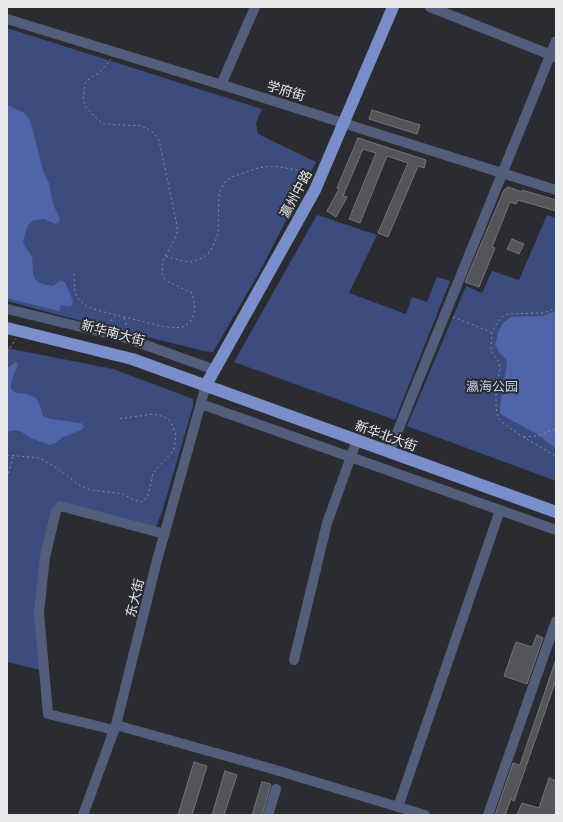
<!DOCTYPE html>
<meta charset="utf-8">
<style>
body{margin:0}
#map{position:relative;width:563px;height:822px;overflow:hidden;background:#2b2c31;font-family:"Exo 2",sans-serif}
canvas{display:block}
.frame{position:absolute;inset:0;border:8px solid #e7e9eb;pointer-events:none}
</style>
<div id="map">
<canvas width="563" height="822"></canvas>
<div class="frame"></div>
</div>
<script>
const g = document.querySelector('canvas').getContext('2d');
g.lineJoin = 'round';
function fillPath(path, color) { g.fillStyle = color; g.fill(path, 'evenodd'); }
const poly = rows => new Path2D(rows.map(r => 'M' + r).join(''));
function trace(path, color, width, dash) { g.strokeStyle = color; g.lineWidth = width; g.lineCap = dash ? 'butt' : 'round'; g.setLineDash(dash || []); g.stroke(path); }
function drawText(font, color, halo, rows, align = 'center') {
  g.font = font + ' "Exo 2","Noto Sans SC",sans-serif'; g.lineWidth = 4; g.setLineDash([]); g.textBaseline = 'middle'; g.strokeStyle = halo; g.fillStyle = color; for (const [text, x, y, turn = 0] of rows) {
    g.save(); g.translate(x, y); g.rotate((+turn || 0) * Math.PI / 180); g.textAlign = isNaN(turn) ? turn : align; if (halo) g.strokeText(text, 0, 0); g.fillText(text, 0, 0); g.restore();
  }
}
const green = poly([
 [7,28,262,109,256,123,258,134,316,162,261,269,213,352,204,351,66,317,7,301],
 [317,215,377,235,349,293,406,314,412,297,427,302,437,277,450,281,395,420,234,362],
 [547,215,556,218,556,481,407,426,466,286,482,293,492,271,519,280],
 [7,348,113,369,193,399,193,406,162,512,156,527,59,502,55,503,39,572,40,670,7,662]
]);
const water = poly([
 [7,105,24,113,30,120,43,171,49,183,53,204,60,219,59,222,56,224,44,219,34,220,28,225,23,241,25,247,29,252,32,257,33,273,35,279,40,283,46,285,53,286,60,281,65,282,73,301,71,307,61,305,59,311,7,298],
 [556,311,556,449,537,434,502,415,500,413,500,406,507,363,506,359,499,352,495,345,499,331,503,323,511,317,543,316],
 [16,362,18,365,13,376,11,384,11,389,16,393,26,394,36,398,39,403,43,416,50,419,81,423,84,426,82,430,63,437,54,444,49,445,31,438,20,431,14,430,7,432,7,368]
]);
const building = poly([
 [372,110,420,125,417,134,369,119,372,110],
 [358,138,426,160,424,168,418,166,388,237,378,233,408,163,387,156,360,223,349,219,376,153,363,149,343,196,347,197,336,217,327,211,339,189,337,188,358,138],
 [508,187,522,192,522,190,556,200,556,211,518,200,516,204,510,202,492,247,495,248,479,287,465,282,504,190,508,187],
 [512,239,524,244,519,254,507,249,512,239],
 [537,635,543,638,527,684,504,676,516,642,532,647,537,635],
 [555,662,556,680,514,801,511,799,505,815,495,815,513,763,520,765,555,662],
 [194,762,207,766,192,815,178,815,194,762],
 [225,771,237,775,224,815,212,815,225,771],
 [549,778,556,781,556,815,517,815,522,803,539,808,549,778],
 [262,782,271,784,262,815,252,815,262,782]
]);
const path = poly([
 [166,256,182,261,192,262,202,258,210,252,218,235,219,193,226,181,232,177,258,168,273,166,298,170,310,174],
 [74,274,75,293,80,301,88,307,100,311,161,326,175,328,183,327,190,322,194,313,195,305,192,293,169,282,164,278,162,273,163,260,174,241,177,233,177,225,159,140,154,133,142,126,104,124,95,117,85,106,83,98,85,84,89,79,100,72,111,59],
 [556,306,550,311,542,313,508,314,502,317,497,323,492,332,491,351,499,362,500,369,496,391,496,408,498,417,504,424,523,437,556,456],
 [453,317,491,332],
 [124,318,128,330],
 [106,324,116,316],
 [7,352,16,339],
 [524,437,536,436,556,429],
 [7,455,39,458,55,467,81,486,91,490,123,494,134,500,142,502,148,496,153,473,174,450,176,435,171,422,166,418,161,416,154,414,117,419],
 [7,478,13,457]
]);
const minor = poly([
 [430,7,556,57],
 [7,19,232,88,556,190],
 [221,85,255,7],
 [7,309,126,338,215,370],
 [201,404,556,530],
 [392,445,556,41],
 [294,660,327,523,357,440],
 [116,725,269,768,425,815],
 [114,730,48,714,39,613,45,557,56,511,60,506,165,534],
 [398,807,500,510],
 [83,815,116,725,156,564,206,385],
 [268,815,276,789],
 [488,815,556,621]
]);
const major = poly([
 [7,328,132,359,556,512],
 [206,385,315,190,393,7]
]);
const streetNames = [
 ["学府街",286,91,17],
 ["瀛州中路",296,194,-62],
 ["新华南大街",113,333,15],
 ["新华北大街",386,436,20],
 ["东大街",135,598,-76]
];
const parkNames = [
 ["瀛海公园",492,387]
];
fillPath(green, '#3d4c7f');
fillPath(water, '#5065a9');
fillPath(building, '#54555a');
trace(building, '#73757a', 1);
trace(path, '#8a8c8f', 1, [2, 3]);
trace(minor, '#535e7c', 10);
trace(major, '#798eca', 12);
drawText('13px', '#e7e9eb', '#2b2c31', streetNames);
drawText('13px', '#c0cef5', '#2b2c31', parkNames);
</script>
